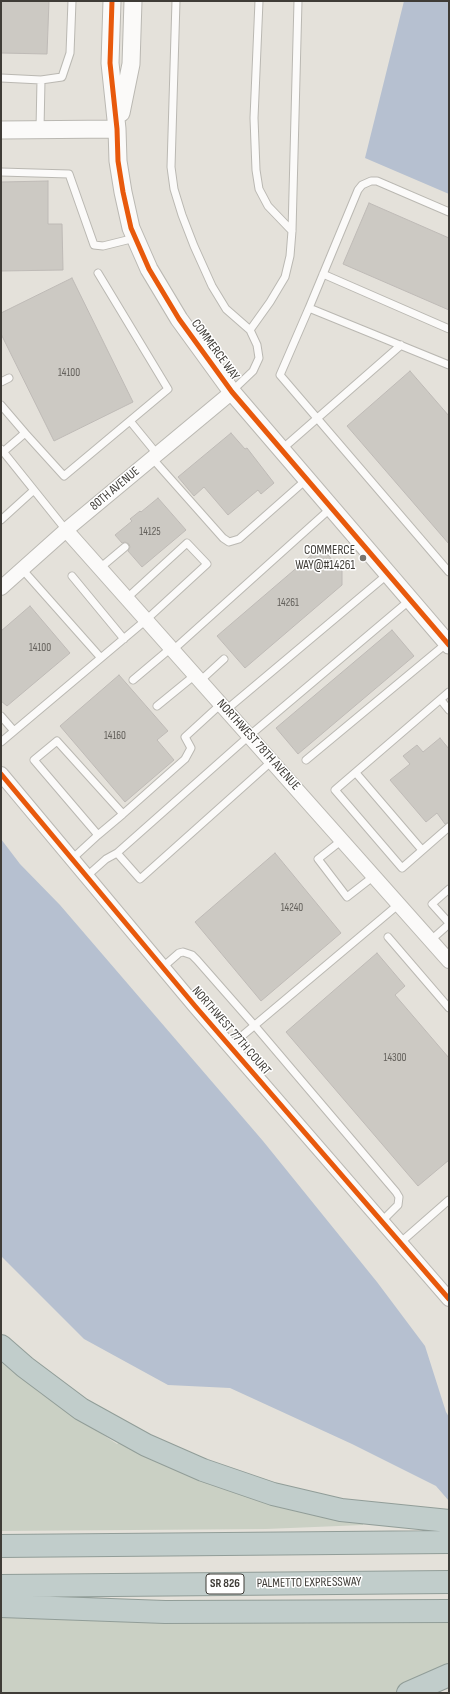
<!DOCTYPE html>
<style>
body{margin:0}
#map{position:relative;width:450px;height:1694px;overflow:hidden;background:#e4e1da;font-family:"Sofia Sans Condensed",sans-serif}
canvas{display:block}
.frame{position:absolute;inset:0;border:2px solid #3f3c37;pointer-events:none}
</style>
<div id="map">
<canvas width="450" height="1694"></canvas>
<div class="frame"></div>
</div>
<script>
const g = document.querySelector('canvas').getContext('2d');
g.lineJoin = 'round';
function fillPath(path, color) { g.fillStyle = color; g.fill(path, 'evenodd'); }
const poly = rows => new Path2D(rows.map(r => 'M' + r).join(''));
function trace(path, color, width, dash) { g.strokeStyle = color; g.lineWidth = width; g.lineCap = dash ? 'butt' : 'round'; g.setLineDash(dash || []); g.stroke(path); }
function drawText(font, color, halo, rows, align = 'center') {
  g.font = font + ' "Sofia Sans Condensed",sans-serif'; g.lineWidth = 3; g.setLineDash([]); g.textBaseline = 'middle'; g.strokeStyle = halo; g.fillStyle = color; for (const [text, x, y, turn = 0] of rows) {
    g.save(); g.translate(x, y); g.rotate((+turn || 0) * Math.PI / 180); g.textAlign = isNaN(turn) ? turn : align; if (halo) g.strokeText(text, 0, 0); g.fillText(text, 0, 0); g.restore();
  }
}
const green = poly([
 [1,1361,40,1393,117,1444,120,1441,363,1521,363,1525,266,1529,1,1531],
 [449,1616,449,1668,396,1693,1,1693,1,1618]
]);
const water = poly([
 [404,1,449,1,449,194,365,158],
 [1,839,20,864,60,905,263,1141,377,1282,425,1346,446,1412,449,1417,449,1501,436,1486,352,1444,230,1388,168,1385,84,1339,1,1256]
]);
const building = poly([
 [1,1,49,1,47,54,1,53,1,1],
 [48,181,48,224,62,224,63,270,1,271,1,182,48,181],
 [369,203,449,238,449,310,343,264,369,203],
 [72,278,133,402,54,441,1,334,1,313,72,278],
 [410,371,449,416,449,544,347,426,410,371],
 [231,433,245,449,247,448,274,483,261,494,258,490,228,515,204,487,194,496,178,477,231,433],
 [158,498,186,530,142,567,128,551,130,547,129,544,125,542,122,543,115,535,132,521,130,519,140,511,141,512,158,498],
 [321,547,342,571,342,585,245,668,217,636,321,547],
 [30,606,70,653,7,706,1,701,1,631,30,606],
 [392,630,414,656,298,754,276,728,392,630],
 [119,675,168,731,157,740,174,760,125,802,60,726,119,675],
 [440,738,449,749,449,822,445,824,437,813,426,822,390,780,410,764,403,756,417,745,423,752,440,738],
 [275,853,341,933,261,1001,195,922,275,853],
 [377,953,405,986,395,995,449,1058,449,1160,418,1186,286,1032,377,953]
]);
const service = poly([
 [176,1,171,167,174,189,182,215,194,246,212,286,226,309,250,330,257,345,259,358,253,371,232,391],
 [259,1,254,118,256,170,259,189,268,206,292,231],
 [1,78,41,80,40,129],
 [41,80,62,77,70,53,72,1],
 [1,172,69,174,94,245,103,246,135,238],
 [323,274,449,329],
 [309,308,358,190,362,185,371,181,377,181,449,212],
 [250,330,270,302,285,277,290,256,292,231,298,1],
 [449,365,309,308,280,375,449,572],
 [1,382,9,378],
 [1,405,25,433],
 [130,421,157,454],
 [1,449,66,530],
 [281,450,401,345],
 [3,452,25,433,64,476,168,389,98,273],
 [152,458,223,538,229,542,239,539,307,479],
 [1,520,34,490],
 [100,568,125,547],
 [22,569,101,658],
 [72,576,124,639],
 [173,650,331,508],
 [133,680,171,648],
 [200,681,224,659],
 [449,692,335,790,402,868,449,827],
 [441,700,449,710],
 [157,706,195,675],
 [226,710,388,574],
 [1,716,14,731],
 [1,742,146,620,207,564,187,543,127,598],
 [306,760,447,643],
 [272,761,140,879,117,853,249,736,410,600],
 [356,773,422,850],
 [123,814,57,741,34,760,98,835,123,814,185,759,191,748,185,737,221,704],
 [342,840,318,859,347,897,374,876],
 [72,859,98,835],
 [87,876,106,859,117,853],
 [449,889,432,904,449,923],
 [388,937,449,1008],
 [431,940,449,924],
 [163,967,179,953,183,952,192,955,197,960,255,1026,396,1192,399,1197,398,1205,382,1221],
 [230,1046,399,904],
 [401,1242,449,1200]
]);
const minor = poly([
 [66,530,449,961],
 [1,588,66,530,232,392],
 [1,774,195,1006,449,1299]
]);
const tertiary = poly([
 [112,1,110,63,117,129,118,161,123,192,131,228,149,269,179,319,232,392,449,645],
 [121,113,131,64,133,1],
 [1,130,117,129]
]);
const motorway = poly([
 [1,1346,25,1367,81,1409,146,1445,203,1470,273,1494,341,1510,449,1521],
 [1,1546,449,1542],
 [1,1586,449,1582],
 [1,1606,165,1612,449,1611],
 [408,1693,449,1675]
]);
const cycleway = poly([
 [112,1,110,63,117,129,118,161,123,192,131,228,149,269,179,319,232,392,449,645],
 [1,774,195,1006,449,1299]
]);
const markers = [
 [363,558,4,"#797670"]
];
const numberNames = [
 ["14100",69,373],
 ["14125",150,532],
 ["14261",288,603],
 ["14100",40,648],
 ["14160",115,736],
 ["14240",292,908],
 ["14300",395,1058]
];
const shields = [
 [225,1584,38]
];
const shieldNames = [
 ["SR 826",225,1584]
];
const streetNames = [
 ["COMMERCE WAY",215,350,54],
 ["80TH AVENUE",115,489,-40],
 ["NORTHWEST 78TH AVENUE",258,745,48],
 ["NORTHWEST 77TH COURT",231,1031,49],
 ["PALMETTO EXPRESSWAY",309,1583,-1]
];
const poiNames = [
 ["COMMERCE",355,551],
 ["WAY@#14261",355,566]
];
fillPath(green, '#cad0c4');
fillPath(water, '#b6c0d0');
fillPath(building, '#ccc9c3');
trace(building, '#bebab6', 1);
trace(service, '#bab8b2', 9);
trace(minor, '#bab8b2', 16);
trace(tertiary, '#bab8b2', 19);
trace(motorway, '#919d98', 24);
trace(service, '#fbfaf9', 7);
trace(minor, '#fbfaf9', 14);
trace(tertiary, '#fbfaf9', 17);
trace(motorway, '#c1cdcb', 22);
trace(cycleway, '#e8590c', 5);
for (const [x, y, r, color] of markers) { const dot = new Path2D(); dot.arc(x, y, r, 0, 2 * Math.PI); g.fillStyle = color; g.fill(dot); trace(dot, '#fff', 1.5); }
drawText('11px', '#63605b', null, numberNames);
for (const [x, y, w] of shields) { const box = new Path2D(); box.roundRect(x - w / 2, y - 10, w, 20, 3); g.fillStyle = '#fff'; g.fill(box); trace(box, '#3f3c37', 1); }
drawText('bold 12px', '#3f3c37', null, shieldNames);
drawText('13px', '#3f3c37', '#fff', streetNames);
drawText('13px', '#3f3c37', '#fff', poiNames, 'right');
</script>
